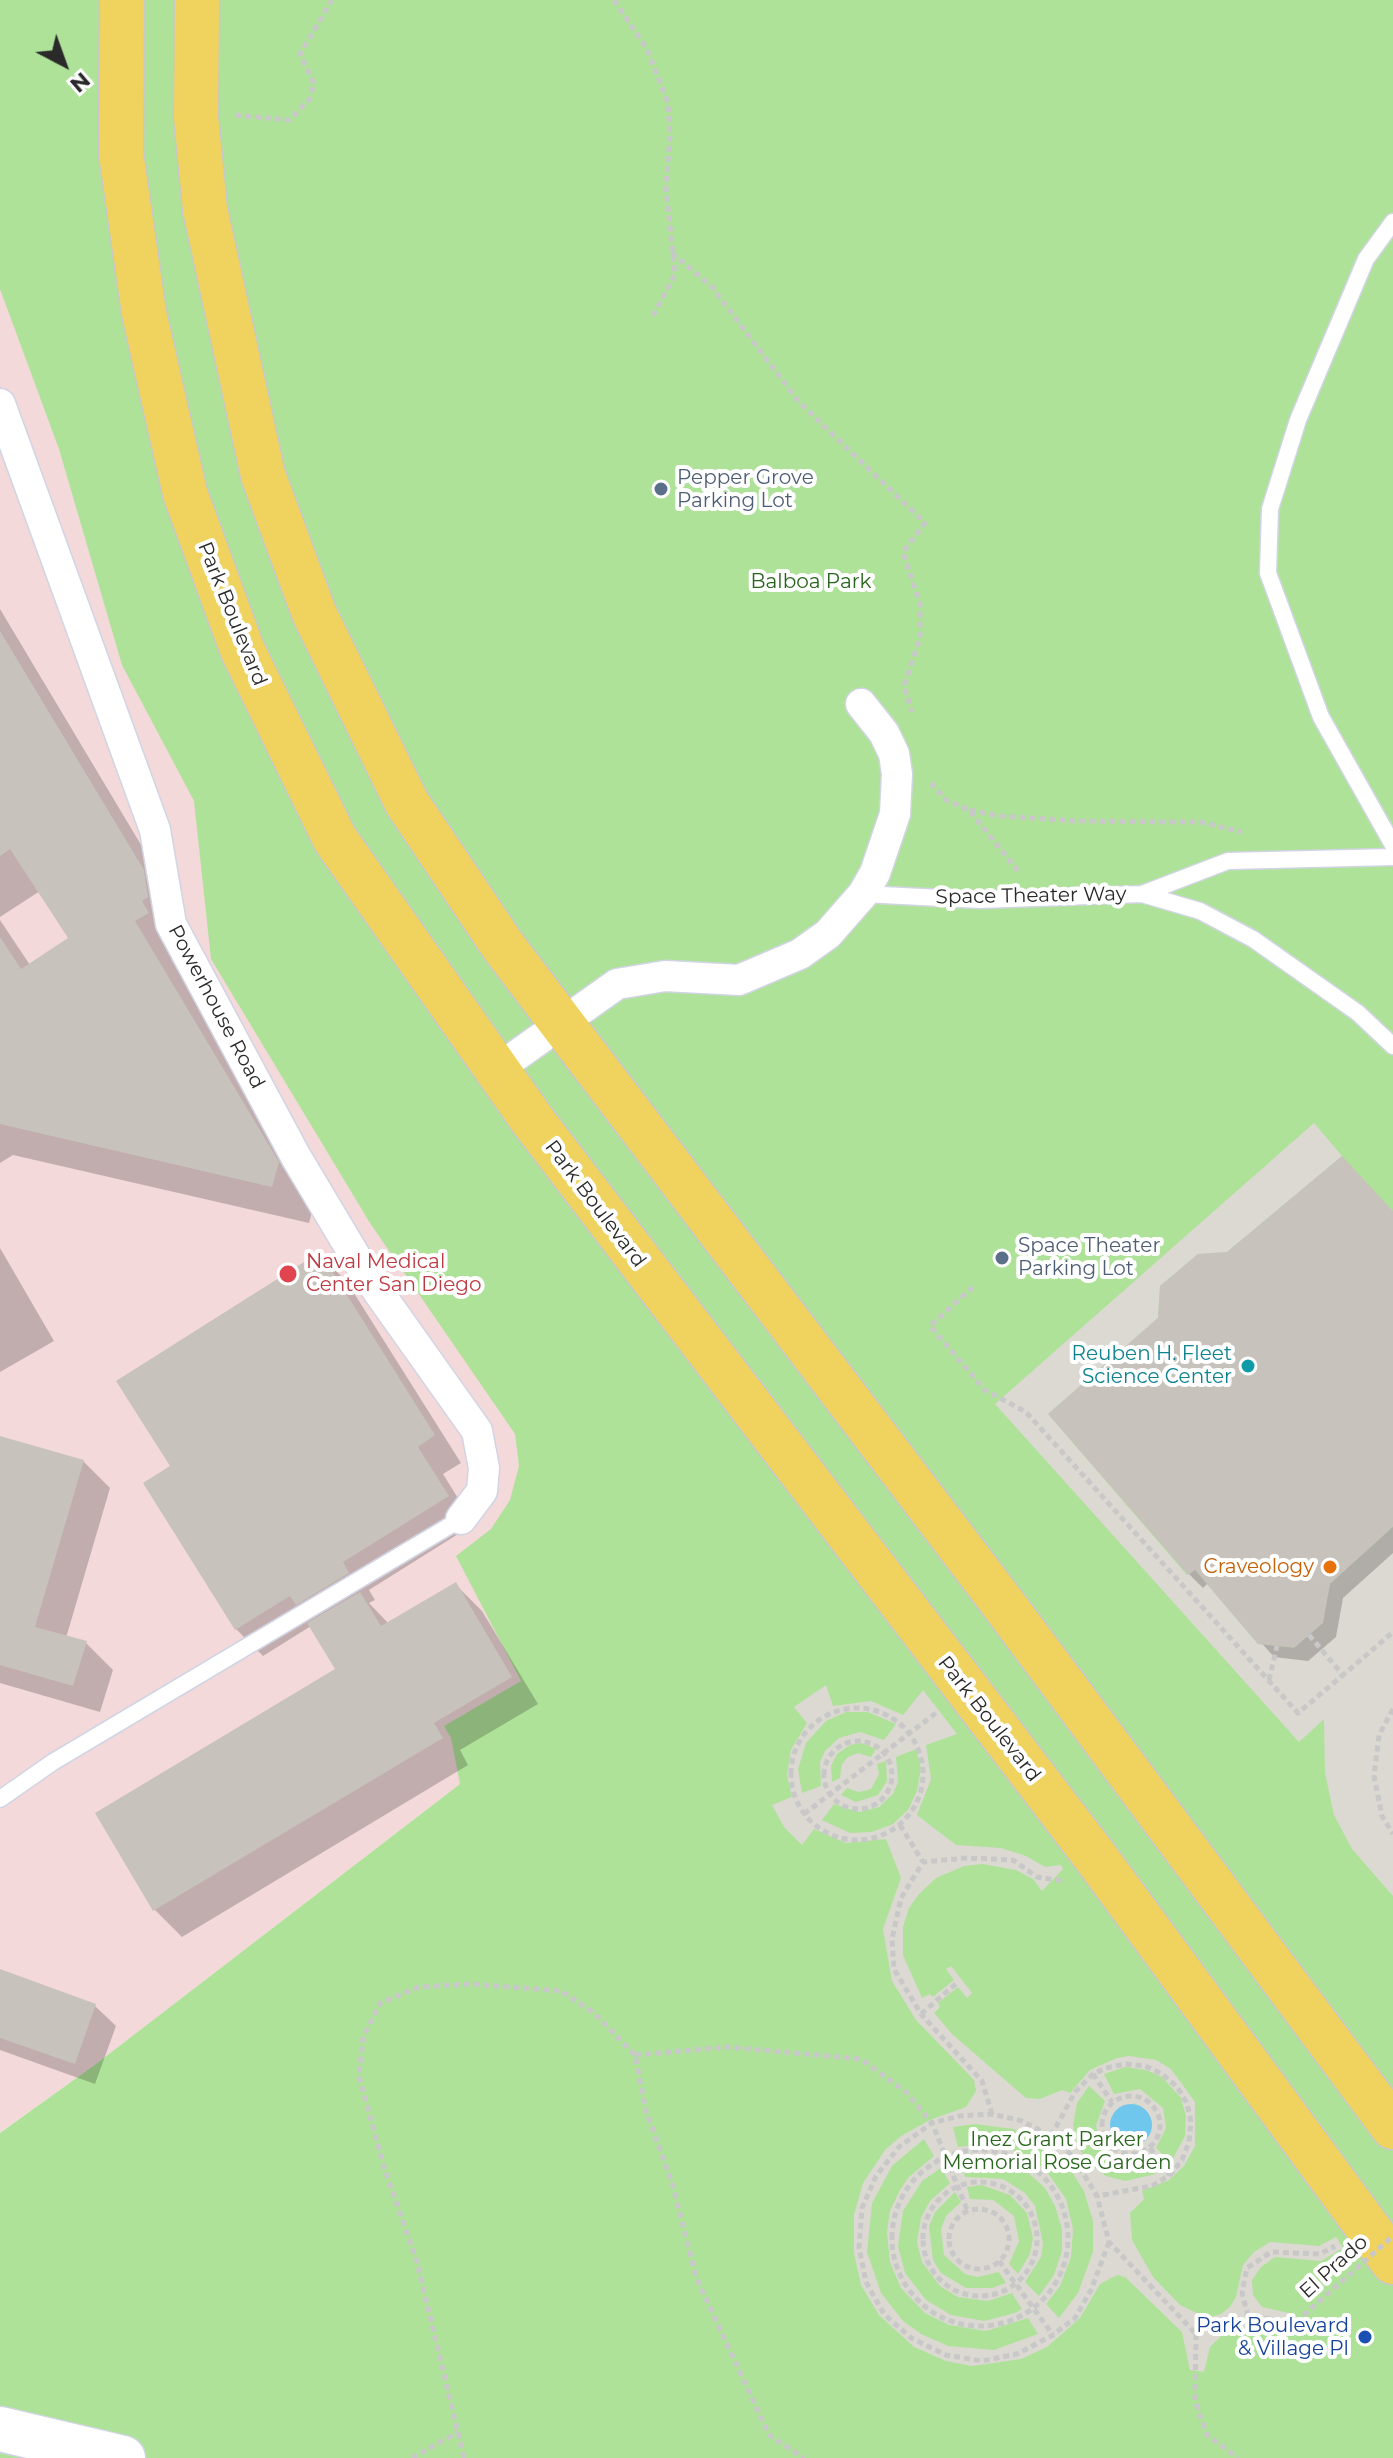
<!DOCTYPE html>
<style>
body{margin:0}
#map{position:relative;width:1393px;height:2458px;overflow:hidden;background:#ece6dc;font-family:Montserrat,sans-serif}
canvas{display:block}
.north{position:absolute;left:24px;top:24px;width:80px;height:80px;-webkit-text-stroke:6px #fff;paint-order:stroke;rotate:139deg;font-size:22px;font-weight:700;line-height:32px;text-align:center;color:#2a2a2a}
.north::after{content:'';display:block;margin:auto;width:28px;height:36px;background:#2a2a2a;clip-path:polygon(50% 0,100% 100%,50% 72%,0 100%)}
</style>
<div id="map">
<canvas width="1393" height="2458"></canvas>
<div class="north">N</div>
</div>
<script>
const g = document.querySelector('canvas').getContext('2d');
g.lineJoin = 'round';
function fillPath(path, color) { g.fillStyle = color; g.fill(path, 'evenodd'); }
const poly = rows => new Path2D(rows.map(r => 'M' + r).join(''));
function trace(path, color, width, dash) { g.strokeStyle = color; g.lineWidth = width; g.lineCap = dash ? 'butt' : 'round'; g.setLineDash(dash || []); g.stroke(path); }
function drawText(font, color, halo, rows, align = 'center') {
  g.font = font + ' Montserrat,sans-serif'; g.lineWidth = 8; g.setLineDash([]); g.textBaseline = 'middle'; g.strokeStyle = halo; g.fillStyle = color; for (const [text, x, y, turn = 0] of rows) {
    g.save(); g.translate(x, y); g.rotate((+turn || 0) * Math.PI / 180); g.textAlign = isNaN(turn) ? turn : align; if (halo) g.strokeText(text, 0, 0); g.fillText(text, 0, 0); g.restore();
  }
}
const medical = poly([
 [0,0,63,0,763,1529,501,1752,96,2064,0,2132]
]);
const green = poly([
 [0,0,1393,0,1393,2458,0,2458,0,2133,96,2064,460,1784,451,1738,444,1726,521,1681,456,1556,491,1529,510,1500,519,1466,515,1434,370,1223,211,959,194,801,122,665,59,449,0,289]
]);
const plaza = poly([
 [1314,1123,1342,1156,1227,1252,1198,1254,1160,1286,1158,1318,1048,1414,1187,1575,1195,1570,1258,1644,1294,1648,1330,1584,1393,1527,1393,1896,1352,1849,1334,1815,1325,1773,1324,1719,1299,1742,995,1404],
 [826,1685,833,1706,871,1701,903,1715,923,1690,957,1734,926,1745,931,1779,917,1815,956,1845,1001,1848,1026,1856,1045,1867,1061,1865,1063,1869,1042,1891,1033,1879,1016,1870,983,1864,964,1866,936,1878,919,1894,909,1908,903,1927,903,1955,922,1998,930,1994,933,1997,954,1980,946,1969,951,1966,972,1993,967,1998,958,1987,938,2003,940,2007,934,2013,953,2035,1026,2098,1040,2099,1062,2090,1070,2093,1090,2070,1117,2058,1129,2056,1156,2060,1171,2069,1195,2102,1195,2146,1184,2166,1169,2180,1142,2191,1144,2199,1130,2213,1132,2240,1153,2277,1180,2305,1207,2318,1221,2314,1230,2307,1236,2297,1243,2265,1254,2252,1270,2242,1319,2246,1336,2237,1343,2248,1321,2261,1275,2257,1261,2267,1252,2280,1253,2295,1262,2307,1289,2313,1304,2329,1283,2331,1238,2329,1222,2335,1210,2347,1204,2372,1190,2370,1182,2332,1125,2277,1117,2275,1100,2284,1080,2318,1047,2347,1021,2359,972,2366,946,2361,914,2347,879,2315,861,2285,854,2253,854,2215,863,2183,885,2150,901,2136,930,2120,966,2107,976,2091,974,2080,916,2020,892,1981,883,1929,901,1878,886,1839,846,1843,814,1829,802,1845,784,1827,772,1805,792,1797,787,1775,791,1750,807,1723,794,1707],
 [846,1712,868,1712,896,1724,884,1740,860,1732,839,1738,825,1751,820,1762,821,1786,802,1793,798,1769,806,1743,826,1721],
 [862,1743,876,1749,871,1757,858,1753,848,1757,842,1764,840,1778,832,1782,831,1766,837,1754,850,1745],
 [916,1749,921,1768,917,1791,908,1810,893,1824,872,1832,850,1833,822,1820,834,1804,859,1812,879,1807,893,1794,898,1782,896,1757],
 [886,1761,887,1781,878,1795,856,1802,841,1795,847,1788,859,1792,871,1789,879,1774,877,1764],
 [1125,2067,1146,2070,1162,2077,1181,2098,1186,2116,1185,2136,1171,2162,1156,2148,1166,2128,1163,2108,1140,2089,1114,2094,1104,2074],
 [1089,2086,1105,2101,1096,2126,1102,2145,1119,2157,1147,2155,1156,2174,1125,2181,1106,2176,1089,2164,1077,2145,1073,2125,1077,2103],
 [1134,2103,1146,2110,1120,2143,1111,2132],
 [975,2124,1014,2129,1041,2141,1065,2161,1084,2191,1093,2221,1093,2252,1078,2293,1059,2318,1046,2304,1060,2286,1071,2257,1073,2229,1066,2199,1045,2169,1016,2151,988,2144,958,2147,953,2127],
 [924,2139,934,2156,909,2177,900,2190,890,2211,887,2232,890,2262,901,2288,925,2313,949,2325,986,2331,1028,2318,1038,2334,994,2350,948,2346,921,2334,903,2321,881,2293,867,2252,872,2203,892,2166],
 [988,2157,1024,2169,1045,2188,1055,2206,1062,2229,1062,2251,1054,2275,1039,2296,1025,2282,1041,2257,1043,2243,1035,2206,1025,2193,1003,2179,965,2177,961,2159],
 [941,2168,950,2183,930,2201,921,2218,917,2242,922,2262,940,2286,958,2297,988,2301,1012,2293,1022,2309,1015,2313,984,2321,951,2315,926,2300,905,2273,898,2246,903,2211,922,2181],
 [982,2185,1010,2195,1027,2213,1033,2238,1030,2254,1018,2274,1009,2264,1019,2241,1014,2216,993,2200,970,2199,967,2187],
 [955,2192,961,2202,946,2216,941,2229,944,2255,965,2274,978,2277,999,2272,1006,2283,992,2288,966,2288,941,2273,933,2260,929,2226,935,2212]
]);
const water = poly([
 '1110 2125a21 21 0 1 1 42 0a21 21 0 1 1-42 0Z'
]);
const shadow = poly([
 [0,609,180,910,185,951,171,959,315,1201,309,1223,13,1155,0,1163,0,920,30,965,71,938,40,891,0,917],
 [1393,1213,1393,1553,1343,1598,1336,1637,1308,1661,1274,1657,1208,1583,1203,1588,1189,1574,1160,1319,1228,1254],
 [0,1248,54,1341,0,1372],
 [320,1255,347,1282,461,1463,443,1474,474,1524,369,1590,375,1600,369,1603,389,1624,455,1584,482,1611,538,1704,460,1750,468,1765,182,1937,155,1910,97,1814,338,1670,311,1626,263,1656,236,1629,146,1484,172,1467],
 [0,1438,83,1461,110,1488,66,1638,86,1643,113,1670,100,1712,0,1683],
 [0,1972,95,2006,116,2026,95,2084,0,2050]
]);
const building = poly([
 [0,631,144,870,148,897,142,901,149,913,135,921,279,1162,272,1187,0,1124,0,937,21,969,68,938,10,849,0,856],
 [1342,1156,1393,1211,1393,1527,1330,1584,1323,1623,1294,1648,1258,1644,1195,1570,1188,1575,1048,1414,1158,1318,1160,1286,1198,1254,1227,1252],
 [320,1252,435,1435,418,1447,449,1496,343,1562,349,1573,296,1605,290,1596,235,1630,143,1483,170,1466,116,1381],
 [0,1436,84,1460,35,1627,87,1641,73,1686,0,1665],
 [456,1582,512,1677,434,1723,443,1738,153,1911,95,1813,335,1669,307,1623,360,1592,381,1626],
 [0,1969,96,2004,75,2064,0,2038]
]);
const path = poly([
 [614,0,647,49,668,103,670,135,666,188,675,274,652,318],
 [235,115,289,120,309,100,314,84,300,54,332,0],
 [672,253,712,287,798,401,925,523,903,552,920,604,920,638,904,686,912,712],
 [931,783,946,800,969,810,1018,871],
 [970,810,999,816,1077,821,1200,822,1242,832],
 [973,1287,930,1326,985,1390,1026,1412,1298,1713,1343,1675],
 [1309,1635,1343,1675,1393,1632],
 [1269,1680,1277,1646],
 '791 1774a66 66 0 1 1 132 0a66 66 0 1 1-132 0Z',
 [1393,1709,1379,1735,1374,1776,1382,1816,1393,1834],
 '824 1775a34 34 0 1 1 68 0a34 34 0 1 1-68 0Z',
 [804,1814,936,1713],
 [900,1825,923,1862],
 [921,2014,958,1982],
 [635,2055,728,2047,861,2059,906,2092,932,2123,968,2212],
 [1093,2074,1112,2102],
 '1102 2125a29 29 0 1 1 58 0a29 29 0 1 1-58 0Z',
 [992,2114,982,2081,921,2014,894,1969,892,1939,901,1898,923,1862,967,1858,1013,1860,1037,1877,1064,1881],
 [1051,2136,1075,2092,1093,2074,1106,2068,1125,2064,1145,2066,1162,2074,1177,2087,1187,2103,1191,2122,1189,2142,1182,2160,1170,2175,1152,2186,1097,2196],
 [1150,2148,1170,2175],
 '892 2238a88 88 0 1 1 176 0a88 88 0 1 1-176 0Z',
 '923 2239a57 57 0 1 1 114 0a57 57 0 1 1-114 0Z',
 '949 2239a30 30 0 1 1 60 0a30 30 0 1 1-60 0Z',
 [1109,2242,1091,2290,1075,2318,1053,2335,1017,2354,982,2361,946,2355,911,2338,884,2314,866,2282,859,2248,862,2208,876,2176,899,2147,932,2123,959,2116,992,2114,1022,2121,1051,2136,1074,2158,1097,2196,1109,2242,1196,2334,1248,2316,1296,2322],
 [999,2261,1053,2335],
 [1248,2316,1242,2293,1247,2268,1271,2252,1320,2254,1335,2246],
 [1196,2334,1195,2401,1207,2435,1238,2458],
 [412,2458,458,2432],
 [464,2458,417,2262,384,2167,359,2076,363,2038,380,2003,419,1987,471,1984,561,1991,594,2013,635,2055,646,2111,673,2186,696,2277,769,2435,804,2458]
]);
const service = poly([
 [1393,222,1366,259,1298,420,1270,509,1268,573,1321,717,1393,845],
 [863,894,980,900,1142,894,1200,911,1253,939,1358,1013,1393,1046],
 [1142,894,1228,861,1393,857],
 [0,1799,53,1762,461,1519]
]);
const minor = poly([
 [0,404,155,830,171,924,296,1157,367,1276,477,1431,484,1468,482,1491,461,1519],
 [496,1070,617,984,665,976,739,980,800,954,828,934,863,894,875,873,895,814,897,774,894,754,884,733,861,704]
]);
const secondary = poly([
 [0,2429,123,2458]
]);
const primary = poly([
 [122,0,121,153,144,313,185,493,242,649,335,839,533,1121,1094,1855,1393,2262],
 [197,0,196,117,205,209,263,475,314,613,407,803,503,946,1004,1605,1393,2127]
]);
const pathBridge = poly([
 [1296,2322,1393,2236]
]);
const markers = [
 [661,489,8,"#5c6f8a"],
 [1002,1258,8,"#5c6f8a"],
 [288,1274,10,"#e0444e"],
 [1248,1366,8,"#0f9aa8"],
 [1330,1567,8,"#e8710a"],
 [1365,2337,8,"#1a4fb4"]
];
const serviceNames = [
 ["Pepper Grove",677,478],
 ["Parking Lot",677,501],
 ["Space Theater",1018,1246],
 ["Parking Lot",1018,1269]
];
const parkNames = [
 ["Balboa Park",811,582],
 ["Inez Grant Parker",1057,2140],
 ["Memorial Rose Garden",1057,2163]
];
const streetNames = [
 ["Park Boulevard",232,614,68],
 ["Space Theater Way",1031,896,-1],
 ["Powerhouse Road",216,1007,62],
 ["Park Boulevard",595,1204,53],
 ["Park Boulevard",989,1719,52],
 ["El Prado",1334,2267,-42]
];
const healthNames = [
 ["Naval Medical",306,1262],
 ["Center San Diego",306,1285]
];
const cultureNames = [
 ["Reuben H. Fleet",1232,1354],
 ["Science Center",1232,1377]
];
const foodNames = [
 ["Craveology",1314,1567]
];
const transitNames = [
 ["Park Boulevard",1349,2326],
 ["& Village Pl",1349,2349]
];
fillPath(medical, '#f3d9da');
fillPath(green, '#afe299');
fillPath(plaza, '#dcd9d3');
fillPath(water, '#70c7ed');
fillPath(shadow, '#0003');
fillPath(building, '#c7c3bc');
trace(service, '#d1d4e3', 19);
trace(minor, '#d1d4e3', 33);
trace(secondary, '#d1d4e3', 47);
trace(primary, '#c8c8c8', 47);
trace(path, '#c8c8c8', 5, [6, 4]);
trace(service, '#fff', 16);
trace(minor, '#fff', 30);
trace(secondary, '#fff', 44);
trace(primary, '#efd35e', 44);
trace(pathBridge, '#c8c8c8', 5, [6, 4]);
for (const [x, y, r, color] of markers) { const dot = new Path2D(); dot.arc(x, y, r, 0, 2 * Math.PI); g.fillStyle = color; g.fill(dot); trace(dot, '#fff', 3); }
drawText('20px', '#4e5e75', '#fff', serviceNames, 'left');
drawText('20px', '#27661b', '#fff', parkNames);
drawText('20px', '#2a2a2a', '#fff', streetNames);
drawText('20px', '#be3a42', '#fff', healthNames, 'left');
drawText('20px', '#0d838f', '#fff', cultureNames, 'right');
drawText('20px', '#c56008', '#fff', foodNames, 'right');
drawText('20px', '#164399', '#fff', transitNames, 'right');
</script>
